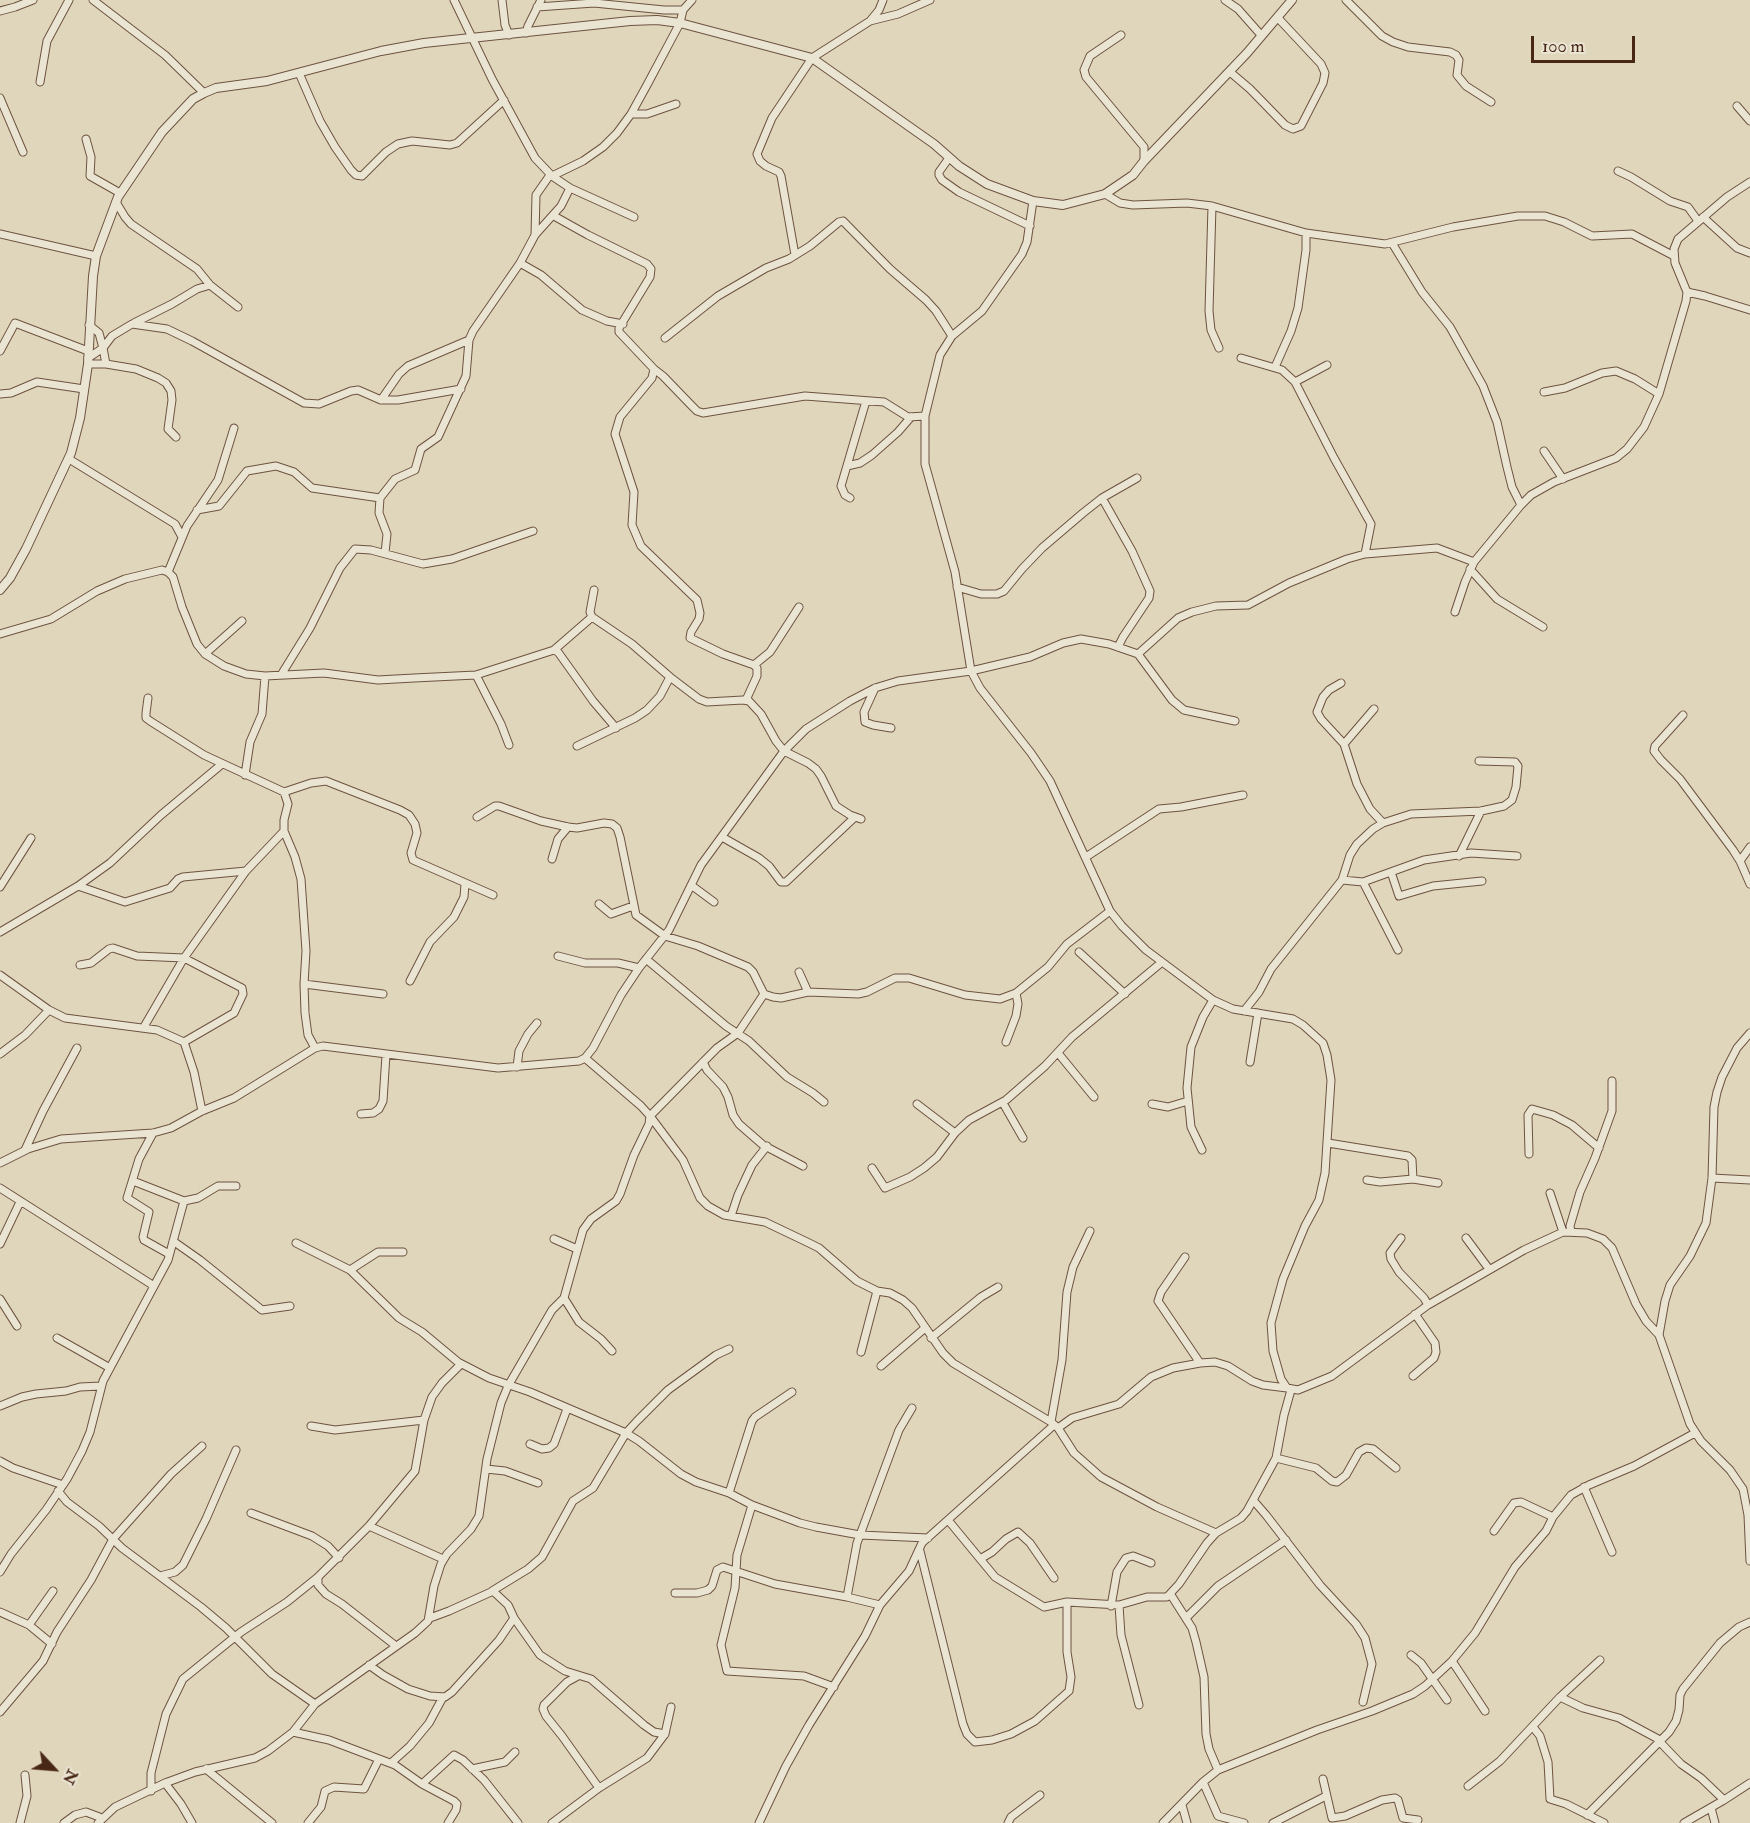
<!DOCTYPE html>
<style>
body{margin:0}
#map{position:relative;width:1750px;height:1823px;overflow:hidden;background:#dfd6bc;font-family:"IM FELL Double Pica",serif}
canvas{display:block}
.north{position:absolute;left:24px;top:1739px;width:60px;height:60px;-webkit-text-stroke:4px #eae4d3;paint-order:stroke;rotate:116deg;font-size:16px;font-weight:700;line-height:24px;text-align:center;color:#492717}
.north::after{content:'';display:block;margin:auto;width:21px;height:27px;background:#492717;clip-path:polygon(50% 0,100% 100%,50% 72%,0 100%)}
.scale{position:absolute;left:1531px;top:36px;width:104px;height:27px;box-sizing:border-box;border:3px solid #492717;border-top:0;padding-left:8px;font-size:18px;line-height:21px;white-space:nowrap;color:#492717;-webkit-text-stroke:4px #eae4d3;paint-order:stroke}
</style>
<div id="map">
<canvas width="1750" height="1823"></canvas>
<div class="north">N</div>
<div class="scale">100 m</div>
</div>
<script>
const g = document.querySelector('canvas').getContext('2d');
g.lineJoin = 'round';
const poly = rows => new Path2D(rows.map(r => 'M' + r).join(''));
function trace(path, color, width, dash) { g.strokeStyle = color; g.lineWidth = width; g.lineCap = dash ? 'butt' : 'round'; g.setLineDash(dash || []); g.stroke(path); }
const minor = poly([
 [93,0,165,55,204,93],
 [454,0,492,79,535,158,552,176,570,188,634,217],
 [502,0,505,25,509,35],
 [1225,0,1238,9,1261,35],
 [1346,0,1382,36,1393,42,1408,47,1450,52,1456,55,1459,60,1457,75,1466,86,1491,102],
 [537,7,594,3,664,10,683,10],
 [0,11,15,7,33,0],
 [870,21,879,10,883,0],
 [526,33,528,26,541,0],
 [1121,35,1090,56,1084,70,1086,77,1144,147,1144,161],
 [1230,72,1250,89,1285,125,1293,129,1301,126,1323,83,1325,73,1321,64,1278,18],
 [299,73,320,121,335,147,351,170,356,175,362,176,386,152,398,144,412,141,450,145,457,143,504,100],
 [40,82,47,41,69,0],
 [0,98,23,152],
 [1737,106,1750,121],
 [631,114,647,114,676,104],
 [86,139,91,157,90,176,120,193],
 [949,158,939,172,939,175,942,180,959,192,1030,226],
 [1618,171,1631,177,1670,201,1688,207,1698,221],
 [552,176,583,161,603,147,617,133,631,114,647,85,680,23,683,10,692,0],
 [1105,194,1120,203,1133,205,1187,203,1212,206,1306,233,1385,244,1453,227,1518,216,1545,216,1564,222,1592,236,1632,234,1674,256],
 [1033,201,1027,242,1022,254,982,311,952,336,940,355,925,416,925,464,955,572,971,671,980,688,1031,753,1050,781,1110,911,1122,926,1146,950,1213,1000,1233,1009,1293,1019,1303,1025,1323,1043,1327,1055,1331,1080,1325,1173,1319,1200,1305,1226,1283,1279,1271,1323,1273,1351,1281,1379,1287,1388,1298,1390,1332,1376,1428,1305,1524,1250,1563,1232,1587,1233,1603,1239,1612,1248,1636,1304,1646,1321,1659,1335,1690,1424,1701,1441,1730,1470,1743,1489,1748,1515,1750,1561],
 [116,202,125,217,131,224,197,269,210,285],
 [1212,206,1209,311,1211,330,1219,348],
 [554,216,588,235,647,264,651,269,650,277,619,328,619,332,654,369,652,378,620,417,615,434,634,492,632,525,641,546,697,600,700,613,699,619,691,632,690,638,723,654,754,665,757,668,757,676,746,700],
 [1703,217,1737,248,1750,253],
 [0,234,96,256],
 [535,235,536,195,550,175],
 [1392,243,1422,292,1450,327,1483,386,1497,422,1507,467,1512,487,1521,505],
 [795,255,781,176,779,172,766,166,760,161,757,154,772,118,812,58,870,21,898,14,930,0],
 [520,263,541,275,582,310,607,321,623,324],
 [1687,292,1705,296,1750,310],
 [134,323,172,304,197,289,210,285,238,307],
 [665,338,718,296,766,268,789,259,810,246,839,222,843,221,890,269,926,300,936,311,952,336],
 [0,351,15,323,88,351],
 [88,358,103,348,99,333,89,325],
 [1241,358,1282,370,1295,382,1334,458,1371,524,1365,554],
 [88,364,106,364,103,348,112,336,132,324,167,329,192,341,304,403,319,404,351,391,358,390,381,400,398,400,461,389],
 [106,364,136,369,158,378,166,383,171,391,172,400,168,429,176,437],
 [1275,367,1291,331,1298,308,1306,250,1306,233],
 [654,369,663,376,691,405,697,411,703,413,805,396,884,402,908,417,925,416],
 [1295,382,1327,365],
 [1544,392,1565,388,1602,373,1616,371,1635,379,1659,394],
 [0,394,11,393,37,382,84,389],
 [381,400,399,374,408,366,469,340],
 [1544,451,1563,479],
 [69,459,175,524,182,537],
 [847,466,860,463,872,455,898,432,911,417],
 [850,498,845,495,841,486,866,401],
 [1102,498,1132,551,1150,591,1149,598,1123,637,1118,647],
 [197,510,219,506,247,471,276,466,294,472,312,488,380,498],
 [385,553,387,534,379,513,380,498,395,479,415,470,421,449,438,437,466,376,469,340,473,331,520,263,535,235,561,206,570,188],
 [1470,569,1497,599,1543,627],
 [168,572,187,526,218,480,234,428],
 [957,587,981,594,997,594,1004,591,1022,569,1042,548,1083,513,1102,498,1137,478],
 [1455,612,1465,582,1474,562,1521,505,1531,495,1554,482,1616,458,1627,449,1644,427,1659,394,1686,301,1687,292,1675,263,1674,249,1678,239,1727,197,1750,182],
 [592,617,590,612,594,590],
 [0,634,51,619,97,591,125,579,162,570,168,572,173,577,182,607,197,644,205,654,224,666,246,674,265,676,324,673,378,680,414,678,476,675,554,650,558,652,593,701,616,728],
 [554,650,592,617,632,644,670,677,699,699,707,702,743,700,749,701,761,714,776,741,784,751,808,763,816,769,821,776,836,806,850,815,861,819],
 [205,654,242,621],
 [1138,654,1172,700,1184,710,1235,721],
 [754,665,770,652,799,607],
 [281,675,310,628,340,568,355,549,371,550,423,564,452,559,533,531],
 [476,675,501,724,509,745],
 [1341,683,1329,690,1323,697,1317,712,1321,719,1344,744,1357,784,1370,809,1383,823],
 [875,688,864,712,865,722,873,725,891,728],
 [148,698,146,713,146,718,150,721,204,755,284,792,288,804,284,820,284,831,295,857,301,879,306,951,304,984,305,1013,308,1035,315,1048],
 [1683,715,1655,746,1654,751,1661,760,1680,779,1733,850,1740,861,1750,884],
 [1344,744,1374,709],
 [577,746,635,718,647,710,660,696,670,677],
 [245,775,250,742,262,714,265,676],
 [284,792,311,783,326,781,400,810,409,815,415,824,417,833,411,853,413,860,493,895],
 [477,817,495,806,499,806,541,821,568,827,577,828,604,823,612,824,617,828,620,837,636,915,665,936,698,946,748,967,753,972,764,994,773,997,781,998,808,992,858,994,867,992,895,978,909,978,965,995,1000,999,1016,993,1048,967,1067,944,1110,911],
 [722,837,759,858,769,866,781,882,786,882,855,817],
 [1459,856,1481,811],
 [1086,857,1159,809,1181,807,1243,795],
 [552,859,558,839,568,827],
 [1740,861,1750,847],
 [1391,872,1399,896,1433,886,1482,881],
 [1342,880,1363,882,1424,860,1471,853,1517,856],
 [1363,882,1398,950],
 [691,885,714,902],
 [78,886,125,902,170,888,178,879,183,877,246,871],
 [0,887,31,838],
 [599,904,611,914,633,906],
 [0,932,78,886,110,863,161,815,222,764],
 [1079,952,1125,994],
 [558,956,585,963,618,963,639,968],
 [646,959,726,1026,749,1041,787,1077,813,1093,824,1102],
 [80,965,91,963,109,949,113,948,137,956,184,958,242,988,243,994,234,1013,184,1042],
 [799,972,808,992],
 [0,975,49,1010,65,1018,157,1030,184,1042,194,1072,202,1111],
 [410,981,430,942,454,917,464,897,465,884],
 [304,984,383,994],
 [764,994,738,1033,717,1048,650,1116,683,1160,700,1198,708,1206,724,1215,765,1222,809,1243,819,1248,857,1281,877,1291,890,1293,903,1300,912,1308,943,1353,953,1363,1051,1422,1058,1428,1074,1453,1101,1477,1157,1507,1216,1533],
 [1244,1011,1259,992,1271,969,1342,880,1350,855,1357,844,1373,829,1383,823,1411,814,1481,811,1504,806,1512,800,1516,787,1518,766,1515,762,1479,761],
 [145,1025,184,958,246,871,284,831],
 [1006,1042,1016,1016,1018,1004,1016,993],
 [1058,1053,1094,1097],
 [0,1054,25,1035,49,1010],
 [703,1062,707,1070,723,1087,728,1097,733,1115,739,1124,763,1145,803,1166],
 [1250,1062,1258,1013],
 [517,1067,519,1051,528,1034,537,1023],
 [1003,1103,1023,1138],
 [917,1104,955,1133],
 [1152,1104,1168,1107,1188,1101],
 [361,1114,373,1113,379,1109,383,1101,386,1055],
 [153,1133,139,1159,127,1198,149,1212,143,1237,144,1240,169,1254],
 [1328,1143,1408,1156,1412,1160,1413,1179],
 [25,1150,43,1111,77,1048],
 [1202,1150,1191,1127,1187,1088,1191,1047,1203,1017,1213,1000],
 [1529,1154,1528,1115,1532,1109,1553,1115,1572,1125,1599,1148],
 [0,1163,28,1149,61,1139,153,1133,171,1128,202,1111,234,1098,315,1048,323,1046,498,1068,579,1061,585,1058,593,1048,621,995,639,968,669,930,701,865,784,751,806,729,850,701,875,688,898,681,971,671,1030,657,1063,643,1081,639,1109,644,1138,654,1178,618,1192,612,1216,606,1248,605,1289,583,1347,559,1365,554,1437,548,1474,562],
 [872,1168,885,1188,910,1177,924,1168,937,1157,955,1133,969,1120,1006,1100,1045,1066,1072,1037,1162,962],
 [1712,1178,1750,1180],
 [1367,1180,1380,1182,1413,1179,1438,1183],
 [133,1181,184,1201,198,1198,218,1186,236,1186],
 [0,1188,154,1286],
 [1550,1193,1563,1232],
 [731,1216,738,1195,752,1165,767,1146],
 [1571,1232,1570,1226,1580,1192,1595,1158,1612,1111,1612,1081],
 [1401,1238,1390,1253,1391,1259,1399,1272,1424,1298,1428,1305],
 [1466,1238,1489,1269],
 [554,1239,577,1249],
 [173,1241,200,1260,262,1310,290,1306],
 [296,1243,350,1270,399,1318,422,1332,458,1362,489,1378,530,1392,626,1433,639,1441,681,1474,696,1482,729,1493,752,1505,800,1523,816,1527,860,1535,928,1538],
 [0,1244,20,1202],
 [1185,1257,1161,1292,1158,1301,1200,1363],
 [350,1270,378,1252,403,1252],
 [564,1298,579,1322,601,1339,612,1351],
 [0,1299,17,1326],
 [1659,1335,1665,1301,1670,1285,1690,1256,1706,1223,1712,1178,1714,1107,1717,1092,1722,1077,1737,1048,1750,1033],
 [57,1338,110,1368],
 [931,1338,981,1297,998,1287],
 [861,1352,877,1291],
 [881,1366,925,1328],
 [1413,1376,1434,1358,1436,1352,1435,1343,1415,1314],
 [0,1406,22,1397,36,1394,66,1391,80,1387,101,1386],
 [1051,1422,1062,1360,1067,1292,1073,1267,1090,1231],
 [311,1426,335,1430,424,1420],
 [1058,1428,1072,1418,1119,1404,1151,1377,1173,1368,1200,1363,1215,1362,1228,1366,1252,1381,1263,1385,1287,1388],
 [530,1444,542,1449,549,1448,554,1444,567,1409],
 [1276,1458,1316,1468,1332,1481,1337,1482,1346,1475,1359,1452,1366,1448,1373,1449,1396,1468],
 [0,1461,13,1468,63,1485],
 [486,1469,505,1471,538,1483],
 [1584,1487,1612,1552],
 [58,1491,67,1502,99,1526,122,1548,201,1607,226,1628,272,1674,315,1704],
 [729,1493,752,1421,755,1417,792,1392],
 [1253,1500,1266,1515,1320,1585,1356,1624,1365,1638,1372,1664,1363,1702],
 [752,1505,737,1555,735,1588,721,1645,727,1671,804,1676,834,1687],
 [251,1513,312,1536,328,1546,339,1558],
 [948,1520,995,1577,1044,1607,1067,1602,1119,1605,1147,1597,1167,1597,1179,1584,1207,1543,1216,1533,1241,1518,1247,1511,1276,1458,1284,1415,1291,1390],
 [369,1526,443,1559],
 [1494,1531,1514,1503,1521,1502,1553,1517],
 [920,1551,963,1724,967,1734,975,1742,992,1740,1011,1734,1035,1721,1069,1691,1071,1677,1067,1652,1067,1602],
 [980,1559,992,1552,1006,1539,1018,1532,1030,1543,1054,1578],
 [0,1572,11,1554,46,1510,67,1479,82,1451,90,1432,103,1381,168,1260,184,1201],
 [160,1576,175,1572,183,1565,206,1519,236,1450],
 [318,1577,318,1585,326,1594,342,1604,396,1646],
 [492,1591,528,1569,542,1557,573,1501,593,1488,626,1433,637,1421,668,1390,716,1355,729,1349],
 [675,1593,697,1593,708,1590,712,1586,717,1570,723,1567,775,1584,847,1597,880,1605],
 [1171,1595,1192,1628,1196,1642,1204,1677,1206,1734,1209,1749,1218,1770],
 [847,1597,857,1543,899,1430,912,1408],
 [1119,1605,1121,1635,1139,1705],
 [1111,1606,1117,1572,1126,1558,1133,1556,1151,1563],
 [0,1612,29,1625,52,1644],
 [430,1618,449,1611,491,1592,494,1592,508,1605,514,1618,540,1655,565,1671,591,1679,644,1725,654,1732,665,1734],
 [1186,1618,1218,1586,1286,1540],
 [29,1625,53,1591],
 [1411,1655,1421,1663,1447,1700],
 [1452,1661,1485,1711],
 [369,1665,383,1675,408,1689,430,1696,445,1697,452,1692,499,1640,514,1618],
 [578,1676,567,1682,544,1705,543,1709,546,1716,562,1736,599,1788],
 [1560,1697,1600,1660],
 [0,1712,43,1661,57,1632,91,1580,113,1539,171,1474,202,1446],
 [1533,1727,1540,1736,1548,1762,1550,1799,1566,1804,1604,1823],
 [293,1732,329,1740,395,1765,422,1784,454,1801,457,1804,456,1810,448,1823],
 [1659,1741,1681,1764,1701,1778,1724,1800],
 [391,1763,410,1746,429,1723,443,1697],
 [206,1769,272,1823],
 [472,1769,505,1762,515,1752],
 [1323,1779,1332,1818,1345,1816,1382,1800,1395,1798,1398,1800,1403,1818,1418,1820],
 [1203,1782,1218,1816,1244,1823],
 [165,1783,181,1804,192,1823],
 [422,1784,454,1755,463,1760,484,1780,518,1823],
 [1468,1786,1500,1761,1560,1697,1583,1708,1619,1718,1660,1740],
 [151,1791,151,1773,166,1714,183,1679,241,1632,287,1602,318,1577,369,1526,415,1471,424,1420,432,1397,442,1383,461,1364],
 [1182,1805,1187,1823],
 [1711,1808,1715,1823],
 [1587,1815,1669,1732,1676,1721,1679,1710,1680,1695,1683,1689,1720,1643,1739,1627,1750,1622],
 [20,1823,27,1796,25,1775],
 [64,1823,75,1815,86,1812,102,1818],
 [98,1823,115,1807,165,1783,195,1772,255,1758,268,1751,293,1732,315,1704,415,1633,428,1621,434,1586,441,1564,447,1554,471,1529,479,1516,487,1459,501,1403,508,1386,552,1310,564,1298,583,1230,591,1219,616,1201,620,1194,634,1155,649,1124,650,1116,641,1106,585,1058],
 [308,1823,321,1807,325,1791,334,1787,364,1789,379,1759],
 [552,1823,599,1788,647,1758,665,1734,671,1707],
 [759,1823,786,1766,809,1725,865,1636,880,1605,909,1571,922,1543,1054,1425],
 [1008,1823,1011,1817,1040,1795],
 [1163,1823,1203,1782,1218,1770,1317,1730,1372,1711,1413,1694,1425,1686,1452,1661,1475,1633,1515,1567,1546,1531,1553,1517,1571,1495,1589,1485,1634,1466,1695,1433],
 [1273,1823,1326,1796],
 [1684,1823,1724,1800,1750,1783]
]);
const tertiary = poly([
 [0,590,10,578,26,549,71,453,80,418,88,364,93,276,96,256,118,197,162,132,193,99,204,93,216,88,267,81,381,51,424,43,630,21,657,20,680,23,812,58,934,144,959,166,987,184,1033,201,1063,205,1105,194,1133,175,1144,161,1247,53,1292,0]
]);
trace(minor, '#6e5340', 9);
trace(tertiary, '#6e5340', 10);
trace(minor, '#eae4d3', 7);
trace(tertiary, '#eae4d3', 8);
</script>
